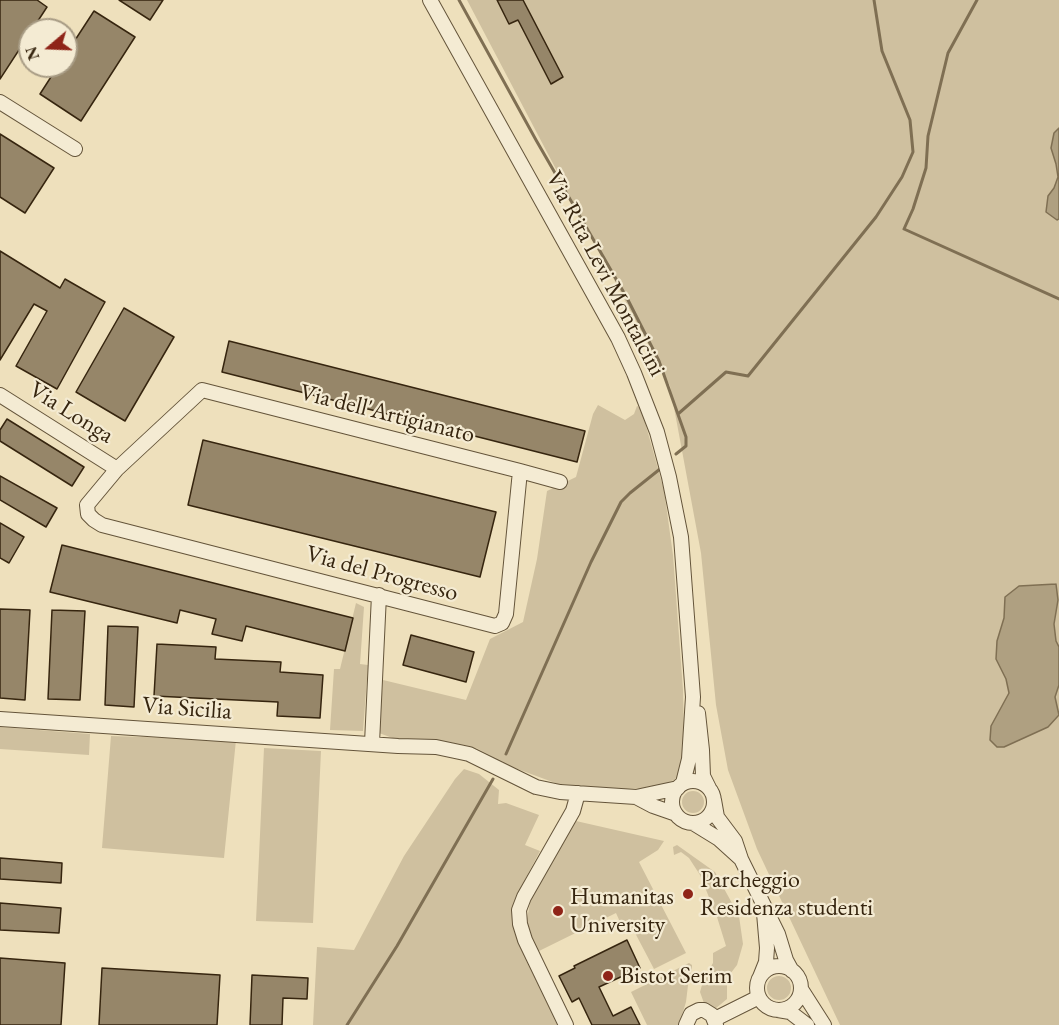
<!DOCTYPE html>
<style>
body{margin:0}
#map{position:relative;width:1059px;height:1025px;overflow:hidden;background:#eee0bc;font-family:"EB Garamond",serif}
canvas{display:block}
.north{position:absolute;left:18px;top:18px;width:60px;height:60px;box-sizing:border-box;background:#f4ebd3;border:2px solid #a89c85;border-radius:50%;rotate:251deg;font-size:16px;font-weight:700;line-height:24px;text-align:center;color:#36250f}
.north::after{content:'';display:block;margin:auto;width:21px;height:27px;background:#8f2418;clip-path:polygon(50% 0,100% 100%,50% 72%,0 100%)}
</style>
<div id="map">
<canvas width="1059" height="1025"></canvas>
<div class="north">N</div>
</div>
<script>
const g = document.querySelector('canvas').getContext('2d');
g.lineJoin = 'round';
function fillPath(path, color) { g.fillStyle = color; g.fill(path, 'evenodd'); }
const poly = rows => new Path2D(rows.map(r => 'M' + r).join(''));
function trace(path, color, width, dash) { g.strokeStyle = color; g.lineWidth = width; g.lineCap = dash ? 'butt' : 'round'; g.setLineDash(dash || []); g.stroke(path); }
function drawText(font, color, halo, rows, align = 'center') {
  g.font = font + ' "EB Garamond",serif'; g.lineWidth = 4.5; g.setLineDash([]); g.textBaseline = 'middle'; g.strokeStyle = halo; g.fillStyle = color; for (const [text, x, y, turn = 0] of rows) {
    g.save(); g.translate(x, y); g.rotate((+turn || 0) * Math.PI / 180); g.textAlign = isNaN(turn) ? turn : align; if (halo) g.strokeText(text, 0, 0); g.fillText(text, 0, 0); g.restore();
  }
}
const green = poly([
 [467,0,1059,0,1059,1025,840,1025,757,849,728,770,716,705,701,553,670,386],
 [598,405,625,420,634,414,637,406,641,408,664,490,673,555,683,690,684,735,682,771,674,780,663,785,649,788,624,789,558,784,512,767,476,748,443,743,398,740,379,733,383,680,466,700,490,639,523,622,537,559,547,491,576,477,593,414],
 [356,603,364,607,360,664,368,665,363,731,330,730,334,669,340,669],
 [0,727,90,734,89,755,0,749],
 [111,736,236,740,224,858,102,848],
 [264,748,321,751,313,923,256,921],
 [464,769,479,774,499,790,498,804,506,803,539,815,525,845,540,851,519,891,513,909,513,922,517,939,558,1025,313,1025,317,947,354,950,404,856,455,779],
 '682 802a11 11 0 1 1 22 0a11 11 0 1 1-22 0Z',
 [576,821,664,841,658,850,639,862,686,953,654,969,633,929,625,933,616,913,537,952,530,936,527,919,531,897],
 [677,845,715,872,739,916,743,944,737,965,727,978,727,999,715,1009,705,1006,700,992,704,978,713,963,713,953,726,946,717,917,700,875,689,858,681,852,674,855,673,847],
 [689,963,692,965,692,970,689,977,686,1002,679,1025,647,1025,631,992],
 '767 988a12 12 0 1 1 24 0a12 12 0 1 1-24 0Z'
]);
const water = poly([
 [1059,128,1059,219,1057,220,1046,212,1048,196,1054,188,1058,177,1056,164,1051,148,1054,133,1059,128],
 [1056,584,1058,600,1054,624,1056,641,1059,647,1059,685,1055,697,1059,715,1048,727,1004,747,997,747,990,740,991,726,1009,693,1006,679,996,659,997,641,1004,618,1005,597,1019,586,1056,584]
]);
const stream = poly([
 [459,0,536,140,627,298,659,361,686,437,686,446,676,454],
 [977,0,948,53,928,136,926,168,913,209,904,229,1059,299],
 [678,414,726,372,748,376,876,217,902,177,913,152,910,120,882,51,874,0],
 [506,754,591,562,621,502,630,493,660,469],
 [347,1025,397,946,493,779]
]);
const building = poly([
 [0,0,37,0,47,7,32,30,30,30,30,33,0,79,0,0],
 [119,0,163,0,150,20,119,0],
 [497,0,523,0,563,77,551,84,518,20,509,24,497,0],
 [94,11,135,37,81,121,40,94,58,66,66,66,66,54,94,11],
 [0,134,54,168,25,213,0,197,0,134],
 [0,251,60,288,65,279,105,302,57,389,16,366,47,311,34,304,0,360,0,251],
 [124,308,174,337,125,421,76,392,124,308],
 [229,341,585,431,577,462,222,372,229,341],
 [7,419,84,467,72,486,0,441,0,430,7,419],
 [203,440,496,512,480,577,188,505,203,440],
 [0,476,57,508,46,527,0,500,0,476],
 [0,523,24,537,9,563,0,558,0,523],
 [62,545,353,618,345,651,246,626,242,641,212,634,216,619,180,610,177,623,50,592,62,545],
 [0,609,30,610,25,700,0,698,0,609],
 [52,610,85,611,80,700,48,699,52,610],
 [108,626,138,627,134,707,105,705,108,626],
 [411,635,474,652,466,682,403,665,411,635],
 [157,644,216,647,215,659,281,662,280,672,323,675,320,718,277,716,278,702,154,696,157,644],
 [0,858,62,863,61,883,0,879,0,858],
 [0,903,61,908,59,933,0,930,0,903],
 [627,940,640,968,599,987,613,1016,631,1007,640,1025,592,1025,579,998,572,1002,559,976,575,968,574,966,627,940],
 [0,958,65,963,61,1025,0,1025,0,958],
 [102,968,220,975,217,1025,99,1025,102,968],
 [252,975,308,978,307,999,283,998,282,1025,250,1025,252,975]
]);
const street = poly([
 [430,0,618,338,634,373,657,432,669,477,681,537,693,697,689,759,683,783],
 [0,102,75,149],
 [0,395,117,469],
 [520,471,506,614,502,623,495,626,102,525,94,520,88,514,87,505,117,469,202,390,520,471,560,482],
 [698,713,702,750,703,776,709,788],
 [0,719,398,746,436,747,469,754,536,787,560,792,636,797,678,788],
 [372,743,379,595],
 '672 802a21 21 0 1 1 42 0a21 21 0 1 1-42 0Z',
 [636,797,653,806,676,814],
 [714,800,717,817,735,841,741,859,778,934,786,960,792,971],
 [693,823,719,839,740,858],
 '757 988a22 22 0 1 1 44 0a22 22 0 1 1-44 0Z',
 [760,977,766,962,767,948,764,913],
 [801,989,824,1025],
 [778,1010,790,1012,807,1025],
 [715,1019,759,997],
 [566,1025,525,940,520,924,519,910,524,897,573,811,578,793],
 [686,1025,691,1014,699,1010,704,1010,712,1015,716,1025]
]);
const markers = [
 [688,894,6,"#8f2418"],
 [558,911,6,"#8f2418"],
 [608,976,6,"#8f2418"]
];
const streetNames = [
 ["Via Rita Levi Montalcini",605,274,62],
 ["Via Longa",71,413,32],
 ["Via dell'Artigianato",387,414,14],
 ["Via del Progresso",382,574,15],
 ["Via Sicilia",187,709,4]
];
const poiNames = [
 ["Parcheggio",700,880],
 ["Residenza studenti",700,908],
 ["Humanitas",570,897],
 ["University",570,925],
 ["Bistot Serim",620,976]
];
fillPath(green, '#cfc09f');
fillPath(water, '#afa081');
trace(water, '#7f6f53', 1.5);
trace(stream, '#7f6f53', 3);
fillPath(building, '#968669');
trace(building, '#36250f', 1.5);
trace(street, '#64543a', 16);
trace(street, '#f4ebd3', 14);
for (const [x, y, r, color] of markers) { const dot = new Path2D(); dot.arc(x, y, r, 0, 2 * Math.PI); g.fillStyle = color; g.fill(dot); trace(dot, '#f4ebd3', 2); }
drawText('24px', '#36250f', '#f4ebd3', streetNames);
drawText('24px', '#36250f', '#f4ebd3', poiNames, 'left');
</script>
